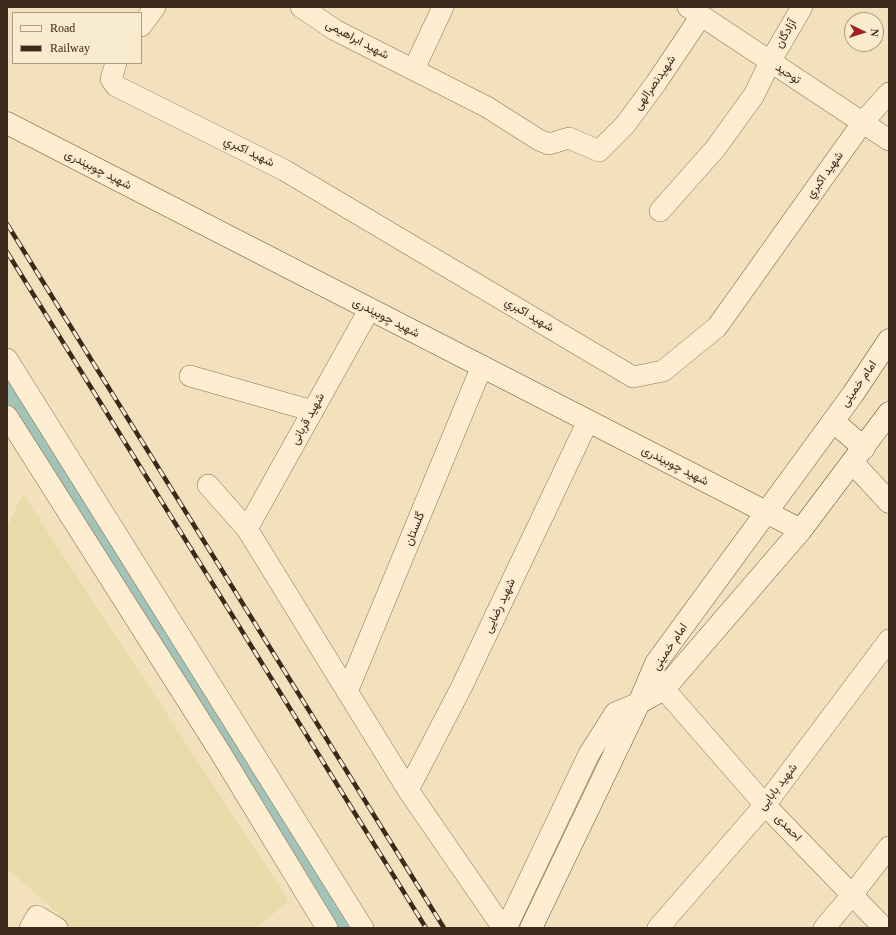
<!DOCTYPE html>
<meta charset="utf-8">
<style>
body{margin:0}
#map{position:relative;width:896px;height:935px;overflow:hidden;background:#f3e1be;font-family:"Times New Roman",serif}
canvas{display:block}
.frame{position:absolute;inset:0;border:8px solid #3b291b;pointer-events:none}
.legend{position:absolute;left:12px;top:12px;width:130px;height:52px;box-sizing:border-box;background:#f9ebce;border:1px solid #ad9d86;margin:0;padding:5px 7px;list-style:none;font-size:12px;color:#3b291b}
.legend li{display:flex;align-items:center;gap:8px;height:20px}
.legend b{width:20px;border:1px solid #ad9d86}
.north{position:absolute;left:844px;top:12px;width:40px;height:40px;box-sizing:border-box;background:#f9ebce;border:1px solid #ad9d86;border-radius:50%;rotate:94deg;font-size:11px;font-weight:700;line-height:16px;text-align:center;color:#3b291b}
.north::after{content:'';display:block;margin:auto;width:14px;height:18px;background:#a31e25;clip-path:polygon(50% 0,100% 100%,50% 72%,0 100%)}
</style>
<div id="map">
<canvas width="896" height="935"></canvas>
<div class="frame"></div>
<ul class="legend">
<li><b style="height:5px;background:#fdeed2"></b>Road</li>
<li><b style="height:5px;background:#3b291b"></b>Railway</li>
</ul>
<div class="north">N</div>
</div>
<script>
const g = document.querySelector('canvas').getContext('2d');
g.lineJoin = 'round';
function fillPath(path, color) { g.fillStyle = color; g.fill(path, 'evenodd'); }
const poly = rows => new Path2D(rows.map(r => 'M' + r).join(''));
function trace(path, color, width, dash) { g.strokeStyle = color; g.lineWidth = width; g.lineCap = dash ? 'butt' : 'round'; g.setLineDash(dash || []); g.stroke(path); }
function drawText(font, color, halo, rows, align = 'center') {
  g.font = font + ' "Times New Roman",Vazirmatn,serif'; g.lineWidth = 3.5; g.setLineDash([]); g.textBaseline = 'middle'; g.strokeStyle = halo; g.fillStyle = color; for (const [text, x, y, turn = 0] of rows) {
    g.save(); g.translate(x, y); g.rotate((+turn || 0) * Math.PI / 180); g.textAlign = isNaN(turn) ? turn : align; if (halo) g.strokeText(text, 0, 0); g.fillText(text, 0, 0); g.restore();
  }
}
const farmland = poly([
 [23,494,289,901,256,928,51,928,58,913,7,869,7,527]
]);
const canal = poly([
 [7,387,196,686,343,928]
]);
const street = poly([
 [301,7,335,30,487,107,539,140,549,144,569,138,599,151,625,125,656,83,701,16],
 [688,7,889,140],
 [141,26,155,7],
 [116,63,111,79,116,86,284,170,633,377,663,371,717,327,863,122,889,93],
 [414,69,443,7],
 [660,211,715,149,754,95,770,62,802,7],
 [7,359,363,928],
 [190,376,313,411],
 [7,416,220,752,327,928],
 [208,485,247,529,408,790,503,928],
 [247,529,369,310],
 [664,689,765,805,884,928],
 [347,692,482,366],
 [408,790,462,686,588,421],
 [30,928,37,916,57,928],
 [506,928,589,754,615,713,639,703],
 [658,928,765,805,889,640],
 [824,928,852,895,889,847]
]);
const secondary = poly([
 [7,123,801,530],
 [833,421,864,448],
 [853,463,889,502],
 [639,703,664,689,801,530,889,413],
 [531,928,639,703,656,663,853,394,889,340]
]);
const rail = poly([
 [7,224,444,928],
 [7,252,426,928]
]);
const streetNames = [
 ["آزادگان",786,34,-60],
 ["شهید ابراهیمی",357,40,28],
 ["توحید",788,74,33],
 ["شهیدنصرالهی",655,83,-55],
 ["شهيد اکبري",249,152,26],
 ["شهید چوبیندری",98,170,27],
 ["شهيد اکبري",825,175,-54],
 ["شهيد اکبري",529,315,31],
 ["شهید چوبیندری",386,318,27],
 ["امام خمینی",859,384,-55],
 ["شهید قربانی",308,419,-61],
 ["شهید چوبیندری",675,466,27],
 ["گلستان",415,529,-68],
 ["شهید رضایی",500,606,-65],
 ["امام خمینی",670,647,-56],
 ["شهید بابایی",778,787,-52],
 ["احمدی",788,828,46]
];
fillPath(farmland, '#e9dcaa');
trace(canal, '#a2c4b8', 19);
trace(street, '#8d7055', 22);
trace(secondary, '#6f5138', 23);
trace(street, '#fdeed2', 21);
trace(secondary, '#fdeed2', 22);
trace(rail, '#3b291b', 4.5);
trace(rail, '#f9ebce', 3, [9]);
drawText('12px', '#3b291b', '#f9ebce', streetNames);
</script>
